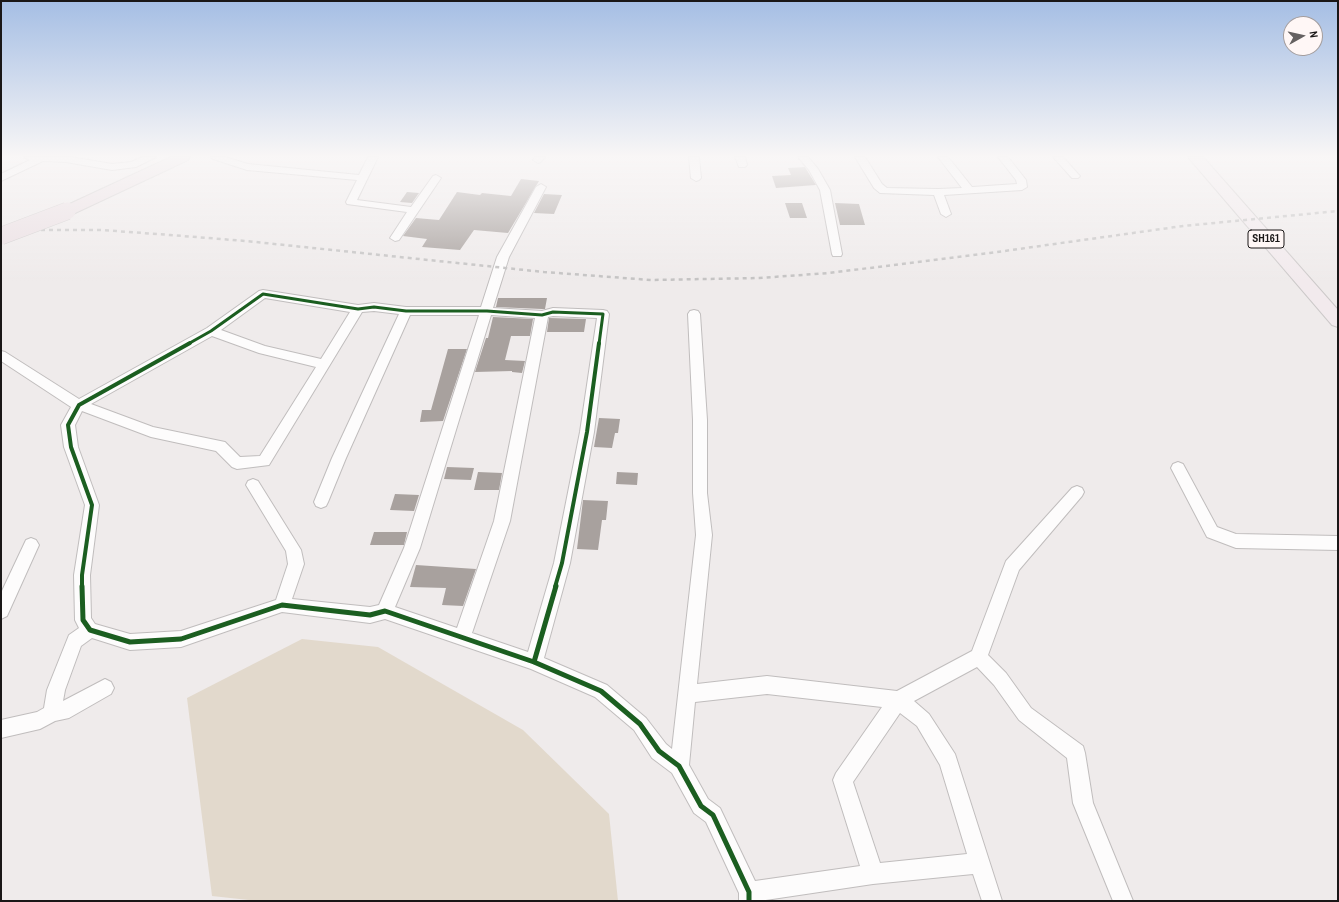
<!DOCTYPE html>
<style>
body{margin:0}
#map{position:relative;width:1339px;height:902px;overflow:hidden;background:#efebeb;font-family:"Archivo Narrow",sans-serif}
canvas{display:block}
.frame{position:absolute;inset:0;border:2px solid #1a1717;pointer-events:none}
.north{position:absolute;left:1283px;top:16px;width:40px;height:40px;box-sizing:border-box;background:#fff7f6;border:1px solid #a39d9d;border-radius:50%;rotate:82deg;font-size:11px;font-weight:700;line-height:16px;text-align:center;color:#1a1717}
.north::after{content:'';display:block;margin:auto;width:14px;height:18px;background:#656161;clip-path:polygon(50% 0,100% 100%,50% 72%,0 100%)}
</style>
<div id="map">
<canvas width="1339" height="902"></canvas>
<div class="frame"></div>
<div class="north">N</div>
</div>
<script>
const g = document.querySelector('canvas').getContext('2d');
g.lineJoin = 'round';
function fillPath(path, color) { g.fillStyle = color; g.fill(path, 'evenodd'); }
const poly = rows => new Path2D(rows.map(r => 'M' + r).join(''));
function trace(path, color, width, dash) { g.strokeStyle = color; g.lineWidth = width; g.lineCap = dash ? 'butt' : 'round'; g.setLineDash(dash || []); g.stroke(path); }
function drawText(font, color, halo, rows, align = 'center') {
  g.font = font + ' "Archivo Narrow",sans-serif'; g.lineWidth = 4; g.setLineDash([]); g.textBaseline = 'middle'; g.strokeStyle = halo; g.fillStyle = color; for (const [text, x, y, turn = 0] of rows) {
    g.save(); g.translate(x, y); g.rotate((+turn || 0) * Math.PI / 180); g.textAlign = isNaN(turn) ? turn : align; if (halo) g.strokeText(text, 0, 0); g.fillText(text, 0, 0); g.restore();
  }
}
const green = poly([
 [302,639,378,647,523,730,609,814,618,901,258,901,212,896,187,698]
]);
const building = poly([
 [805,167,816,185,776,188,772,176,791,175,788,168],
 [521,179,539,181,508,233,474,230,460,250,422,247,427,239,403,236,416,218,439,220,457,192,480,195,482,193,511,196],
 [407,192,419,193,412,203,400,202],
 [544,194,562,195,554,214,534,213],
 [785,203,802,203,807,218,790,218],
 [835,203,859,204,865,225,840,225],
 [498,298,547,298,545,309,542,309,496,307],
 [493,317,533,319,530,336,511,336,505,360,525,361,522,373,512,372,512,371,475,372,486,338,488,338],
 [549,318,586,319,584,332,547,332],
 [448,349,467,349,443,421,420,422,422,410,431,410],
 [599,418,620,419,618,433,615,433,612,448,594,447],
 [447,467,474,468,471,480,444,479],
 [478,472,502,473,499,490,474,490],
 [617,472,638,473,637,485,616,484],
 [395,494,419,495,414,511,390,510],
 [583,500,608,501,606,520,602,520,598,550,577,549],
 [374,532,407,532,404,545,370,545],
 [416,565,476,569,463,606,442,605,446,588,410,587]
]);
const street = poly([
 [24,157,71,157,112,164,131,162,143,157,156,157,136,167,112,170,66,162,43,161,1,181,1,174,30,160,24,157],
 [211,157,225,157,248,164,359,175,368,157,378,157,357,200,411,207,433,176,436,175,441,178,399,240,395,241,390,238,407,212,347,204,346,202,357,180,247,170,213,159,211,157],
 [535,157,545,157,541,162,538,163,533,160,535,157],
 [689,157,699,157,701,178,699,180,696,181,691,178,689,157],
 [735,157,745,157,747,165,745,167,739,167,735,157],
 [798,157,808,157,818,169,830,190,842,254,841,256,833,256,832,254,820,190,809,170,798,157],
 [855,157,865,157,882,184,887,188,938,189,962,188,938,157,948,157,972,187,1017,184,1016,180,998,157,1008,157,1026,180,1027,187,1022,190,944,195,951,214,946,217,941,214,934,195,880,193,874,188,855,157],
 [1053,157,1063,157,1078,174,1080,176,1078,178,1072,178,1053,157],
 [541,184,546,187,509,257,493,308,542,311,553,308,603,310,607,311,609,314,594,432,570,563,544,658,607,685,646,718,666,744,672,749,696,535,693,493,693,420,688,314,690,311,694,310,698,311,700,314,707,420,707,493,712,535,697,684,767,676,897,691,972,651,1006,561,1072,488,1077,486,1082,488,1084,492,1082,496,1019,570,988,655,1006,673,1031,708,1083,746,1085,753,1093,803,1133,901,1113,901,1073,803,1067,758,1019,720,994,685,977,667,914,701,929,714,955,754,1002,901,982,901,973,874,873,884,759,901,739,901,739,893,706,822,694,813,672,773,652,758,634,730,595,697,531,669,385,619,370,623,282,612,181,647,130,650,92,638,81,646,65,690,63,701,105,679,111,682,114,688,111,694,69,718,55,721,40,729,1,738,1,720,37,712,44,708,47,690,69,635,79,628,75,620,74,575,85,505,64,447,61,425,71,407,1,361,1,351,5,352,79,399,207,328,259,291,263,290,358,305,374,303,406,307,481,307,497,257,536,187,541,184],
 [265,298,350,312,321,359,265,346,221,330,265,298],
 [374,311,399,314,332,458,314,502,316,506,321,508,326,506,328,502,346,458,410,315,479,315,404,548,379,605,370,607,292,599,304,564,301,550,258,481,253,479,248,481,246,485,286,551,288,564,276,600,181,631,130,634,95,624,91,618,90,575,99,505,78,447,75,425,82,411,151,437,216,451,232,467,237,469,269,465,362,312,374,311],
 [491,315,535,318,494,521,457,628,395,607,420,548,491,315],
 [553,316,597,318,580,432,554,563,528,652,472,633,510,521,548,317,553,316],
 [212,336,259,353,316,367,260,456,240,457,225,442,153,427,91,404,212,336],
 [767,694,882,707,836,773,833,780,860,866,755,881,720,808,708,799,689,765,695,702,767,694],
 [900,713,917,726,940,765,967,854,880,863,853,782,900,713],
 [1178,462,1183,464,1217,527,1236,534,1338,536,1338,550,1236,548,1207,537,1171,468,1173,464,1178,462],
 [31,538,36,540,39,545,7,616,1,619,1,593,26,540,31,538]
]);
const primary = poly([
 [1188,157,1203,157,1338,310,1338,327,1332,325,1188,157]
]);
const highway = poly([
 [171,157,190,157,188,160,73,214,67,216,61,214,59,211,61,208,171,157]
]);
const rail = poly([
 [1,230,102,230,170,235,246,241,544,272,651,280,759,278,829,273,990,253,1183,226,1338,211]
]);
const highwayBridge = poly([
 [1,236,67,211]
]);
const cyclewayFar2 = poly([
 [188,344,211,331,263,294,358,309,374,307,406,311,487,311,542,315,553,312,603,314,599,344]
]);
const cyclewayFar1 = poly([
 [82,587,82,575,92,505,71,447,68,425,79,405,190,343],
 [555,587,562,563,587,432,599,343]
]);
const cycleway = poly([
 [82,586,83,620,90,630,130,642,181,639,282,605,370,615,385,611,534,662],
 [534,662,601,691,640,724,659,751,679,766,701,806,713,815,749,892,749,901],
 [534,662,556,586]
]);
const shields = [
 [1266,239,36]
];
const shieldNames = [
 ["SH161",1266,239]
];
fillPath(green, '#e2d9cc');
fillPath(building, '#a8a19e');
trace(street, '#c0bdbd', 2);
trace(primary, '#ccc9c9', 2);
trace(highway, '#ccc9c9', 2);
fillPath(street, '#fdfcfc');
fillPath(primary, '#f2eaed');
fillPath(highway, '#ebdfe3');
trace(rail, '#c3c2c2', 2.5, [4, 4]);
trace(highwayBridge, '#ccc9c9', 18, []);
trace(highwayBridge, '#ebdfe3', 17);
trace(cyclewayFar2, '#1b5e20', 3);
trace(cyclewayFar1, '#1b5e20', 4);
trace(cycleway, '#1b5e20', 5);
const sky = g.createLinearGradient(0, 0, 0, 283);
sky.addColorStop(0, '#a5bee4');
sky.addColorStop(0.55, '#f8f6f6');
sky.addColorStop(1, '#f8f6f600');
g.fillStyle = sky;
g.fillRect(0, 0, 1339, 283);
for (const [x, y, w] of shields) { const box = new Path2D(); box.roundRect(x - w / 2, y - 9, w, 18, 3); g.fillStyle = '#fff7f6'; g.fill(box); trace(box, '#1a1717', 1); }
drawText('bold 11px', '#1a1717', null, shieldNames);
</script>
